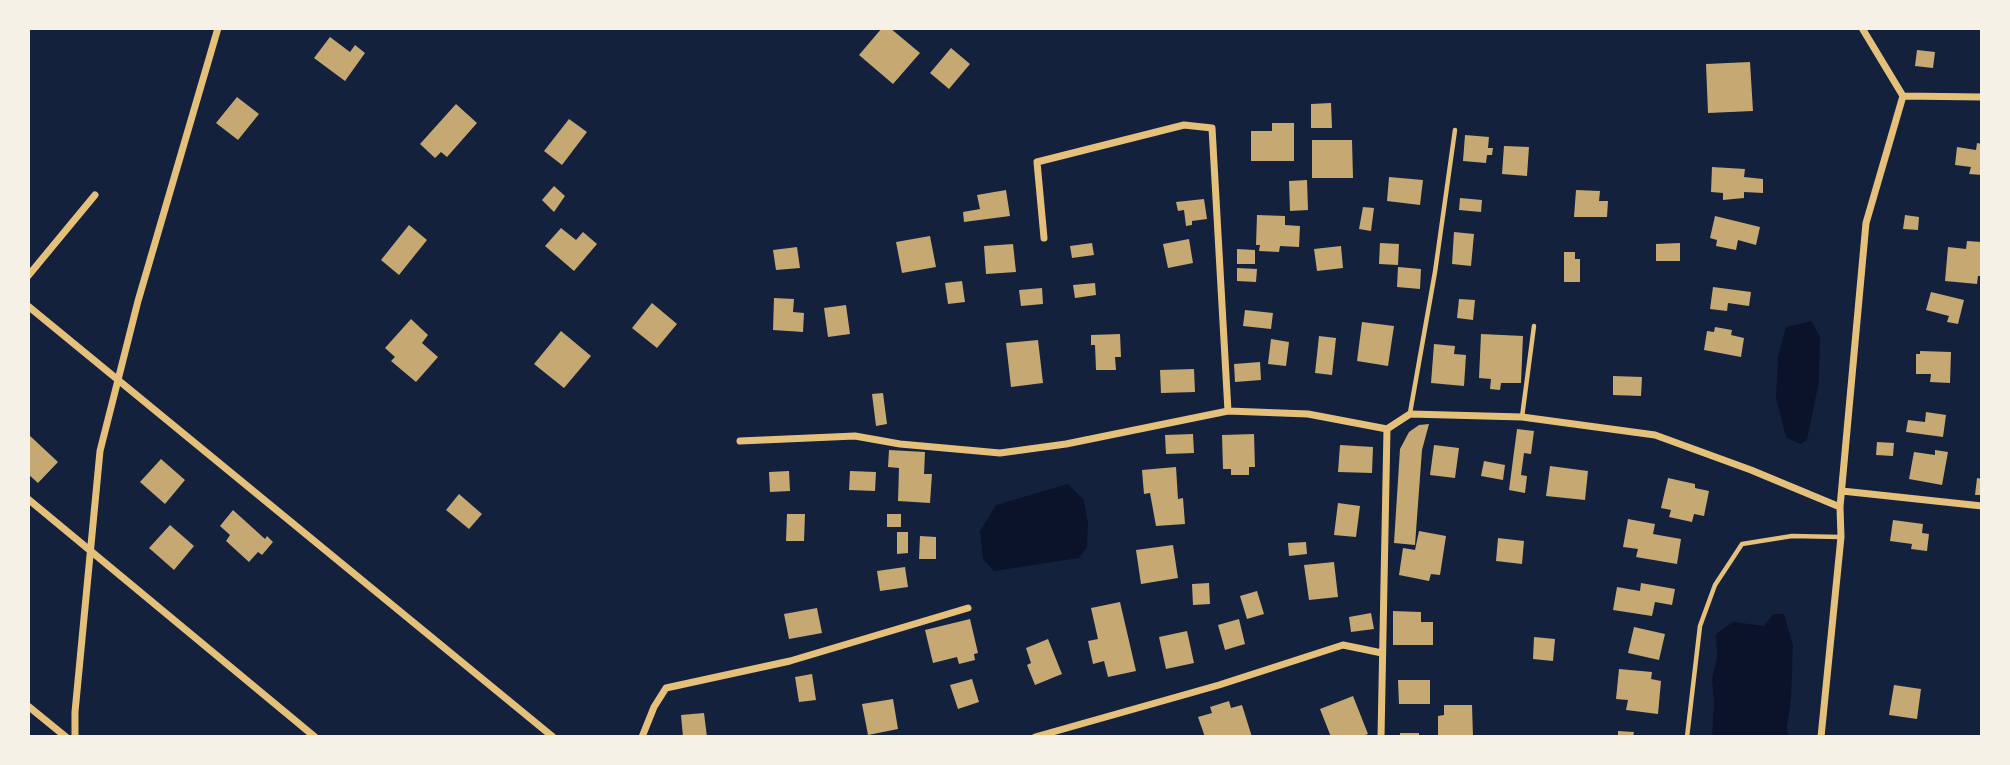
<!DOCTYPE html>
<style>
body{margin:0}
#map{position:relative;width:2010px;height:765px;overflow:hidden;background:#14213d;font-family:"Work Sans",sans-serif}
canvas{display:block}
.frame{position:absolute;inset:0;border:30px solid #f6f1e7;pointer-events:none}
</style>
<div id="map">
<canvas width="2010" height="765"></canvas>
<div class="frame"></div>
</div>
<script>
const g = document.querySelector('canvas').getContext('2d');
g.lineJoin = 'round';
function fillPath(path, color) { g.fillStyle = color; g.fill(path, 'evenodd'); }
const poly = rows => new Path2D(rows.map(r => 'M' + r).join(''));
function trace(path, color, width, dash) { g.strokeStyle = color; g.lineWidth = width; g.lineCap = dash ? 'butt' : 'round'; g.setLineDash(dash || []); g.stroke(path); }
const water = poly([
 [1811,321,1820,337,1819,381,1807,440,1800,444,1786,437,1776,398,1778,357,1786,327],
 [1068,484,1084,500,1088,524,1087,547,1079,558,994,571,983,559,980,531,996,505],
 [1773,614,1784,614,1793,645,1791,698,1787,727,1788,737,1712,737,1714,703,1712,680,1717,657,1716,634,1733,622,1764,626]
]);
const building = poly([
 [882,28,890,28,920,53,893,84,859,55],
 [330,37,350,52,355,45,365,53,345,81,314,58],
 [951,48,970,64,949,89,930,73],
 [1917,50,1935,52,1933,68,1915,66],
 [1750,62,1753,111,1708,113,1706,64],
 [237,97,259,114,238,140,216,123],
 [1331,103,1332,128,1311,128,1311,104],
 [456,104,477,123,447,157,441,152,435,158,420,144],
 [569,119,587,132,562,165,544,151],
 [1272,123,1294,123,1294,161,1251,161,1251,131,1272,131],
 [1465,135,1489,137,1488,148,1493,148,1492,155,1487,155,1486,163,1463,161],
 [1312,140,1352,140,1353,178,1312,178],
 [1977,143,1982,144,1982,175,1969,174,1971,167,1955,165,1957,147,1976,150],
 [1504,146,1529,147,1527,176,1502,174],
 [1712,167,1745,169,1744,177,1763,179,1763,193,1744,192,1744,198,1723,200,1723,193,1711,192],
 [1389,177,1423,180,1420,205,1387,201],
 [1307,180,1308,210,1290,211,1289,181],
 [554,186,565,196,554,212,542,200],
 [1006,190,1010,216,964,222,963,212,980,209,977,195],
 [1576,190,1600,191,1599,201,1608,201,1607,217,1574,217],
 [1460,198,1482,200,1481,212,1459,210],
 [1204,199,1207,219,1192,221,1192,225,1186,226,1184,210,1178,211,1176,202],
 [1363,207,1374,208,1371,231,1359,229],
 [1257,215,1285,216,1285,225,1300,226,1299,247,1280,246,1279,252,1259,251,1260,245,1256,245],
 [1905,215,1919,217,1918,230,1903,229],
 [1715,216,1760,227,1756,245,1738,240,1736,250,1716,246,1717,240,1710,238],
 [409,225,427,240,399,275,381,260],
 [561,228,576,240,583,232,597,244,574,271,545,246],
 [1454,232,1474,234,1471,266,1452,264],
 [930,236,936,267,902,273,896,242],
 [1189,239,1193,263,1168,268,1163,244],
 [1967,241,1982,242,1982,276,1978,276,1977,284,1945,281,1948,247,1966,249],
 [1092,243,1094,255,1072,258,1070,246],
 [1380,243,1399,244,1398,265,1379,264],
 [1680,243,1680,261,1656,261,1656,244],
 [1013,244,1016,272,986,274,984,246],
 [1341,246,1343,268,1317,271,1314,249],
 [797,247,800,268,776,270,773,250],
 [1237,249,1255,250,1255,264,1237,264],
 [1564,252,1575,252,1575,259,1580,259,1580,282,1564,282],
 [1398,267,1421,269,1420,289,1397,287],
 [1237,268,1257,269,1256,282,1237,281],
 [962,281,965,302,948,304,945,283],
 [1095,283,1096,295,1075,298,1073,285],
 [1713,287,1751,292,1749,306,1728,303,1727,311,1710,309],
 [1042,288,1043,304,1021,306,1019,290],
 [1931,292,1964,300,1958,324,1947,322,1949,316,1926,310],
 [774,298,794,299,793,312,804,313,803,332,773,330],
 [1459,299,1475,300,1473,320,1457,318],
 [652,303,677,324,657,348,632,328],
 [846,305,850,334,828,337,824,308],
 [1245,310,1273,313,1271,329,1243,326],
 [411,319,428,335,422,343,438,357,416,382,391,361,395,357,385,348],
 [1362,322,1394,326,1388,366,1357,361],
 [1715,327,1732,330,1731,335,1744,338,1741,357,1704,350,1707,331,1714,332],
 [561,331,591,356,564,388,534,364],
 [1120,334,1121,357,1115,357,1116,370,1096,370,1095,345,1091,345,1091,335],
 [1481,334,1523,336,1521,383,1501,383,1500,390,1490,389,1491,379,1479,378],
 [1319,336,1336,338,1332,375,1315,373],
 [1271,339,1289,342,1286,366,1268,364],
 [1038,340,1043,383,1011,387,1006,343],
 [1434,344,1455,346,1454,354,1466,355,1464,386,1431,383],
 [1920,351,1951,352,1950,383,1930,382,1931,374,1916,374,1916,354,1920,354],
 [1260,362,1261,380,1235,382,1234,364],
 [1194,369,1195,392,1161,393,1160,370],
 [1613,376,1642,377,1641,396,1613,395],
 [883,393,887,424,876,426,872,394],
 [1926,412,1946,415,1943,437,1906,432,1908,420,1925,422],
 [1429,424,1422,450,1415,545,1394,543,1400,449,1409,432,1419,425],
 [1517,429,1534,431,1531,454,1524,453,1521,475,1527,476,1525,493,1509,490],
 [28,434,58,462,38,483,28,474],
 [1193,434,1194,453,1166,454,1165,435],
 [1254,434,1255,467,1249,467,1249,475,1231,475,1231,469,1223,469,1222,435],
 [1877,442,1894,443,1893,456,1876,455],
 [1340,445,1373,447,1372,473,1338,472],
 [1434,445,1459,448,1455,478,1430,475],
 [889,450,925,452,924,474,932,474,930,503,898,501,899,468,888,467],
 [1935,450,1948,452,1942,485,1909,479,1914,452,1935,455],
 [161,459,185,480,165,504,140,482],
 [1484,461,1505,465,1503,480,1481,476],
 [1550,466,1588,471,1585,500,1546,496],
 [1176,467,1178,499,1183,498,1185,524,1156,526,1150,493,1144,494,1142,470],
 [789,471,790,491,770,492,769,472],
 [850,471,876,472,875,491,849,490],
 [1668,478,1695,484,1695,488,1709,491,1704,516,1694,514,1692,522,1669,517,1671,510,1661,508],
 [1977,478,1982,479,1982,495,1975,495],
 [459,494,482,514,469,529,446,510],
 [1338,503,1360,506,1356,537,1334,535],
 [233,510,265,539,267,536,273,542,262,555,258,552,249,562,226,541,230,535,220,526],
 [787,514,805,514,804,541,786,541],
 [887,514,901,514,901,527,887,527],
 [1628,519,1655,524,1653,534,1681,539,1677,564,1636,557,1638,549,1623,547],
 [1893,520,1923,524,1922,533,1929,534,1927,551,1911,549,1912,544,1890,541],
 [170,525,194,546,174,570,149,548],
 [1419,531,1446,536,1440,575,1431,574,1429,581,1399,575,1403,548,1415,550],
 [897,532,908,532,908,553,897,554],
 [920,536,936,537,936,559,919,559],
 [1498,538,1524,541,1522,564,1496,561],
 [1306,542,1307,554,1289,556,1288,543],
 [1173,545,1178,578,1141,584,1136,550],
 [1334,562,1338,597,1309,600,1304,565],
 [905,567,908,587,880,591,877,571],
 [1209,583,1210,604,1193,605,1192,584],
 [1641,583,1675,589,1672,605,1655,602,1652,616,1613,610,1617,587,1640,591],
 [1257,591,1264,614,1247,619,1240,596],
 [1120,602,1136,671,1108,677,1104,661,1093,664,1088,641,1098,639,1091,608],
 [817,608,822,633,789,639,784,614],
 [1393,611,1421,612,1421,622,1433,622,1433,645,1393,645],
 [1371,613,1374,629,1351,632,1349,617],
 [970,619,978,653,974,654,975,660,959,664,957,657,933,663,925,630],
 [1239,619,1245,644,1225,650,1218,625],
 [1634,627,1665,634,1659,660,1628,653],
 [1187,631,1194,663,1166,669,1159,637],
 [1534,637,1555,639,1553,661,1533,659],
 [1048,639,1062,674,1035,685,1027,665,1031,663,1026,648],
 [1619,669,1652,672,1651,679,1661,681,1658,714,1626,710,1628,700,1616,699],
 [812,674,816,700,799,702,795,677],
 [972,679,979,702,958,709,950,685],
 [1398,680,1430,680,1430,704,1399,704],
 [1894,685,1921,689,1917,719,1889,715],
 [1353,696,1368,734,1360,737,1331,737,1320,709],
 [893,699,898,729,868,735,862,704],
 [1229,701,1231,708,1242,705,1252,737,1205,737,1198,717,1212,713,1210,707],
 [1444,705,1472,705,1473,737,1438,737,1438,716,1444,715],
 [704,713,707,737,683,737,681,715],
 [1618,731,1634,732,1633,737,1618,737],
 [1400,733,1419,733,1419,737,1400,737]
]);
const service = poly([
 [1410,413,1435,272,1455,130],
 [1522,417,1534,326],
 [1687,737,1700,626,1715,585,1742,544,1792,536,1841,537]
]);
const minor = poly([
 [1903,96,1982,97],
 [1044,238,1037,162,1184,125,1212,128,1228,411],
 [28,276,95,195],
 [28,306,553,737],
 [740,441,855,436,900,444,1000,453,1066,444,1228,411,1308,414,1387,429],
 [1842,491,1982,506],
 [28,499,315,737],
 [28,706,66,737],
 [75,737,75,712,100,451,138,301,218,28],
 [642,737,654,707,666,688,790,661,968,608],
 [1035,737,1219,685,1343,645,1382,653],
 [1381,737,1387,429,1410,414,1522,417,1655,435,1751,470,1840,507],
 [1821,737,1841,537,1840,507,1866,223,1903,96,1862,28]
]);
fillPath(water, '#0b132b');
fillPath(building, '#c6a872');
trace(service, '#e5c07b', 4.5);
trace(minor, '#e5c07b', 7);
</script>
